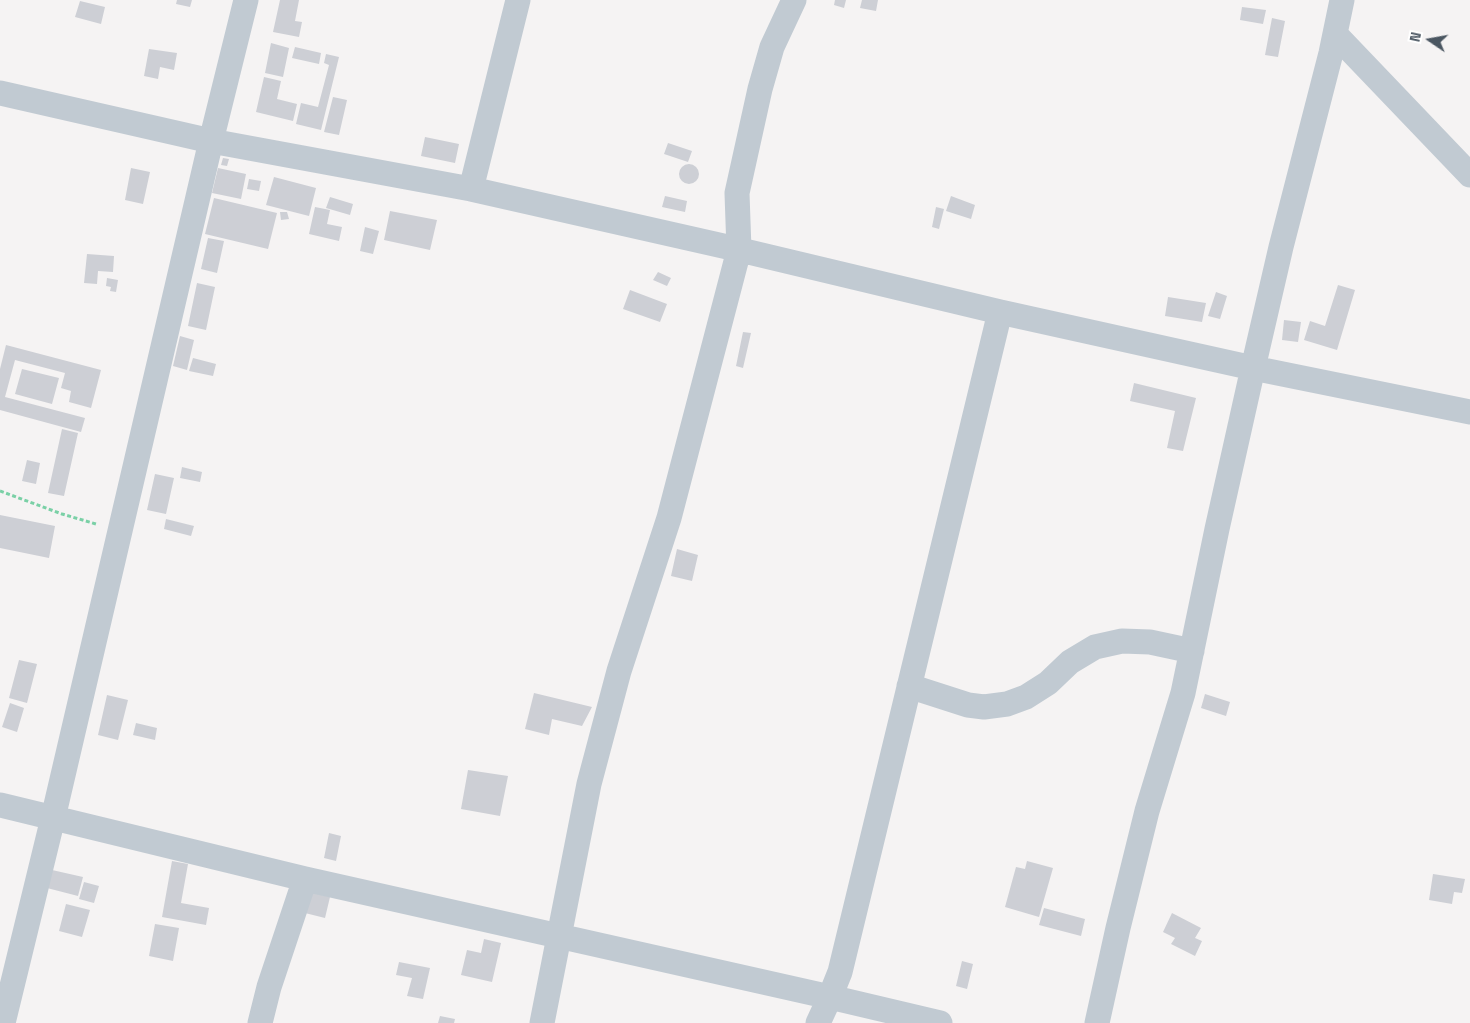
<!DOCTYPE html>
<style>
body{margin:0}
#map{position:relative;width:1470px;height:1023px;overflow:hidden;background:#f5f3f3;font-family:"Space Grotesk",sans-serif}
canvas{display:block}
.north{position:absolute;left:1405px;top:15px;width:50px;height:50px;-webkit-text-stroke:4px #fff;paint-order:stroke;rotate:282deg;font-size:14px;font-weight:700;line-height:20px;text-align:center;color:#4a5661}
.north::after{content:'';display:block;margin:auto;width:18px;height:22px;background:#4a5661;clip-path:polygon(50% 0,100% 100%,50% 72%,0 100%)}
</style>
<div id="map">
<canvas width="1470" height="1023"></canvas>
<div class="north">N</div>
</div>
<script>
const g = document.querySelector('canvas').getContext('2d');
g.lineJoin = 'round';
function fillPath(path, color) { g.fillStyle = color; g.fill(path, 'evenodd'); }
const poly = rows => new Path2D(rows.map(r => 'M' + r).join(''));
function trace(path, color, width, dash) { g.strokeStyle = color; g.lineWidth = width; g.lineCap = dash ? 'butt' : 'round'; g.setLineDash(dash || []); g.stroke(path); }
const building = poly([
 [177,0,192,0,190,7,176,4],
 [280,0,299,0,295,21,302,22,299,37,273,32],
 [835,0,846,0,844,8,834,5],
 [862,0,878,0,876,11,860,8],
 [80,1,105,7,101,24,75,17],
 [1242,7,1266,10,1263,24,1240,20],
 [1272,18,1285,21,1278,57,1265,55],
 [271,43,289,48,283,77,265,73],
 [295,47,321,53,319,64,292,58],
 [149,49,177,53,174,70,160,67,158,79,144,76],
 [326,54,339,57,321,130,296,124,301,103,318,107,329,65,324,63],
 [264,77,281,81,277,99,297,104,293,121,256,112],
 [333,97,347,100,339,135,324,132],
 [425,137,459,144,455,163,421,156],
 [668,143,692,151,688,162,664,154],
 [223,158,229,159,227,166,221,165],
 '679 174a10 10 0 1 1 20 0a10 10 0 1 1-20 0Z',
 [131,168,150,172,143,204,125,200],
 [218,168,246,174,241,199,212,193],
 [274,177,316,188,309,216,266,205],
 [249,179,261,181,259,191,247,189],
 [665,196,687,201,685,212,662,207],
 [951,196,975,205,971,219,946,211],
 [330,197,353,204,350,215,326,208],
 [214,198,277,213,268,249,205,234],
 [315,207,330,210,327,224,342,227,339,241,309,234],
 [936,207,944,209,939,229,932,227],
 [390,211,437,220,430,250,384,240],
 [280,212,287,212,289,219,281,220],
 [365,227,379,231,373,254,360,251],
 [208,238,224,241,217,273,201,269],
 [87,254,114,256,113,272,98,271,97,284,84,283],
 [658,272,671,278,667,286,653,280],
 [107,278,118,280,116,292,110,291,111,287,106,286],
 [197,283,215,287,206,330,188,326],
 [1338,285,1355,290,1337,350,1304,340,1310,321,1325,326],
 [630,290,667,304,660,322,623,309],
 [1216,292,1227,296,1220,319,1208,316],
 [1168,297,1206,303,1202,322,1165,316],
 [1284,320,1301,322,1298,342,1282,340],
 [743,332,751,333,743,368,736,366],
 [180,336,194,340,187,370,173,366],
 [6,345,101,370,91,408,69,402,71,391,61,388,65,373,15,360,5,397,85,418,81,432,0,410,0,369],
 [193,358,216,364,213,376,189,371],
 [22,369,59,378,52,404,15,394],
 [1134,383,1196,398,1183,451,1167,448,1175,411,1130,401],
 [62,429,78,433,64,496,48,493],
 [27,460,40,463,36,484,22,481],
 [182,467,202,472,200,482,180,478],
 [155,474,174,478,166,514,147,510],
 [0,515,55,526,49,558,0,548],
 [166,519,194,526,191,536,164,529],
 [677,549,698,555,692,581,671,576],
 [19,660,37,664,27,703,9,698],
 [534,693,592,707,582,726,552,719,549,735,525,729],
 [1205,694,1230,702,1226,716,1201,708],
 [107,695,128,700,118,740,98,735],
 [10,703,24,708,17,732,2,727],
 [136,723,157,728,155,740,133,735],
 [468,770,508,776,500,816,461,809],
 [329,833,341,836,336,861,324,858],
 [172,861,188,864,181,903,209,908,206,925,162,917],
 [1027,861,1053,868,1039,917,1005,907,1016,867,1025,869],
 [52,870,83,877,78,896,47,888],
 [1433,874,1465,879,1462,893,1454,892,1452,904,1429,900],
 [84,882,99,886,94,903,79,899],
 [310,892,330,897,325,918,305,913],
 [66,904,90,910,82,937,59,931],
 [1044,908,1085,919,1081,936,1039,925],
 [1172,913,1201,928,1195,938,1202,941,1195,956,1171,944,1175,938,1163,932],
 [155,924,179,928,173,961,149,956],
 [484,939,501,943,492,982,461,975,467,950,481,953],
 [962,961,973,964,967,989,956,986],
 [399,962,430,968,423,999,407,996,412,978,396,975],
 [440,1016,455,1019,454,1023,438,1023]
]);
const path = poly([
 [0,491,62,514,96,524]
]);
const minor = poly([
 [1335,34,1470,175],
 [0,93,211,141,471,189,732,248,1000,312,1253,368,1470,412],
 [471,189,518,0],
 [909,686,968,705,984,707,1007,704,1026,697,1048,683,1070,662,1095,647,1122,641,1150,642,1192,651],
 [0,805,305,879,830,997,940,1023],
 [3,1023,53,818,211,141,246,0],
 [260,1023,269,987,305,879],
 [542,1023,589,784,619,671,669,518,739,250,737,193,760,89,772,47,794,0],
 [818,1023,830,997,840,972,1000,312],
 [1097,1023,1118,928,1147,811,1183,693,1217,529,1253,368,1281,247,1331,53,1342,0]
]);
fillPath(building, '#cdcfd5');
trace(path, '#7ad0a6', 3, [4, 2.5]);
trace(minor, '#c1cad2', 25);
</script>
